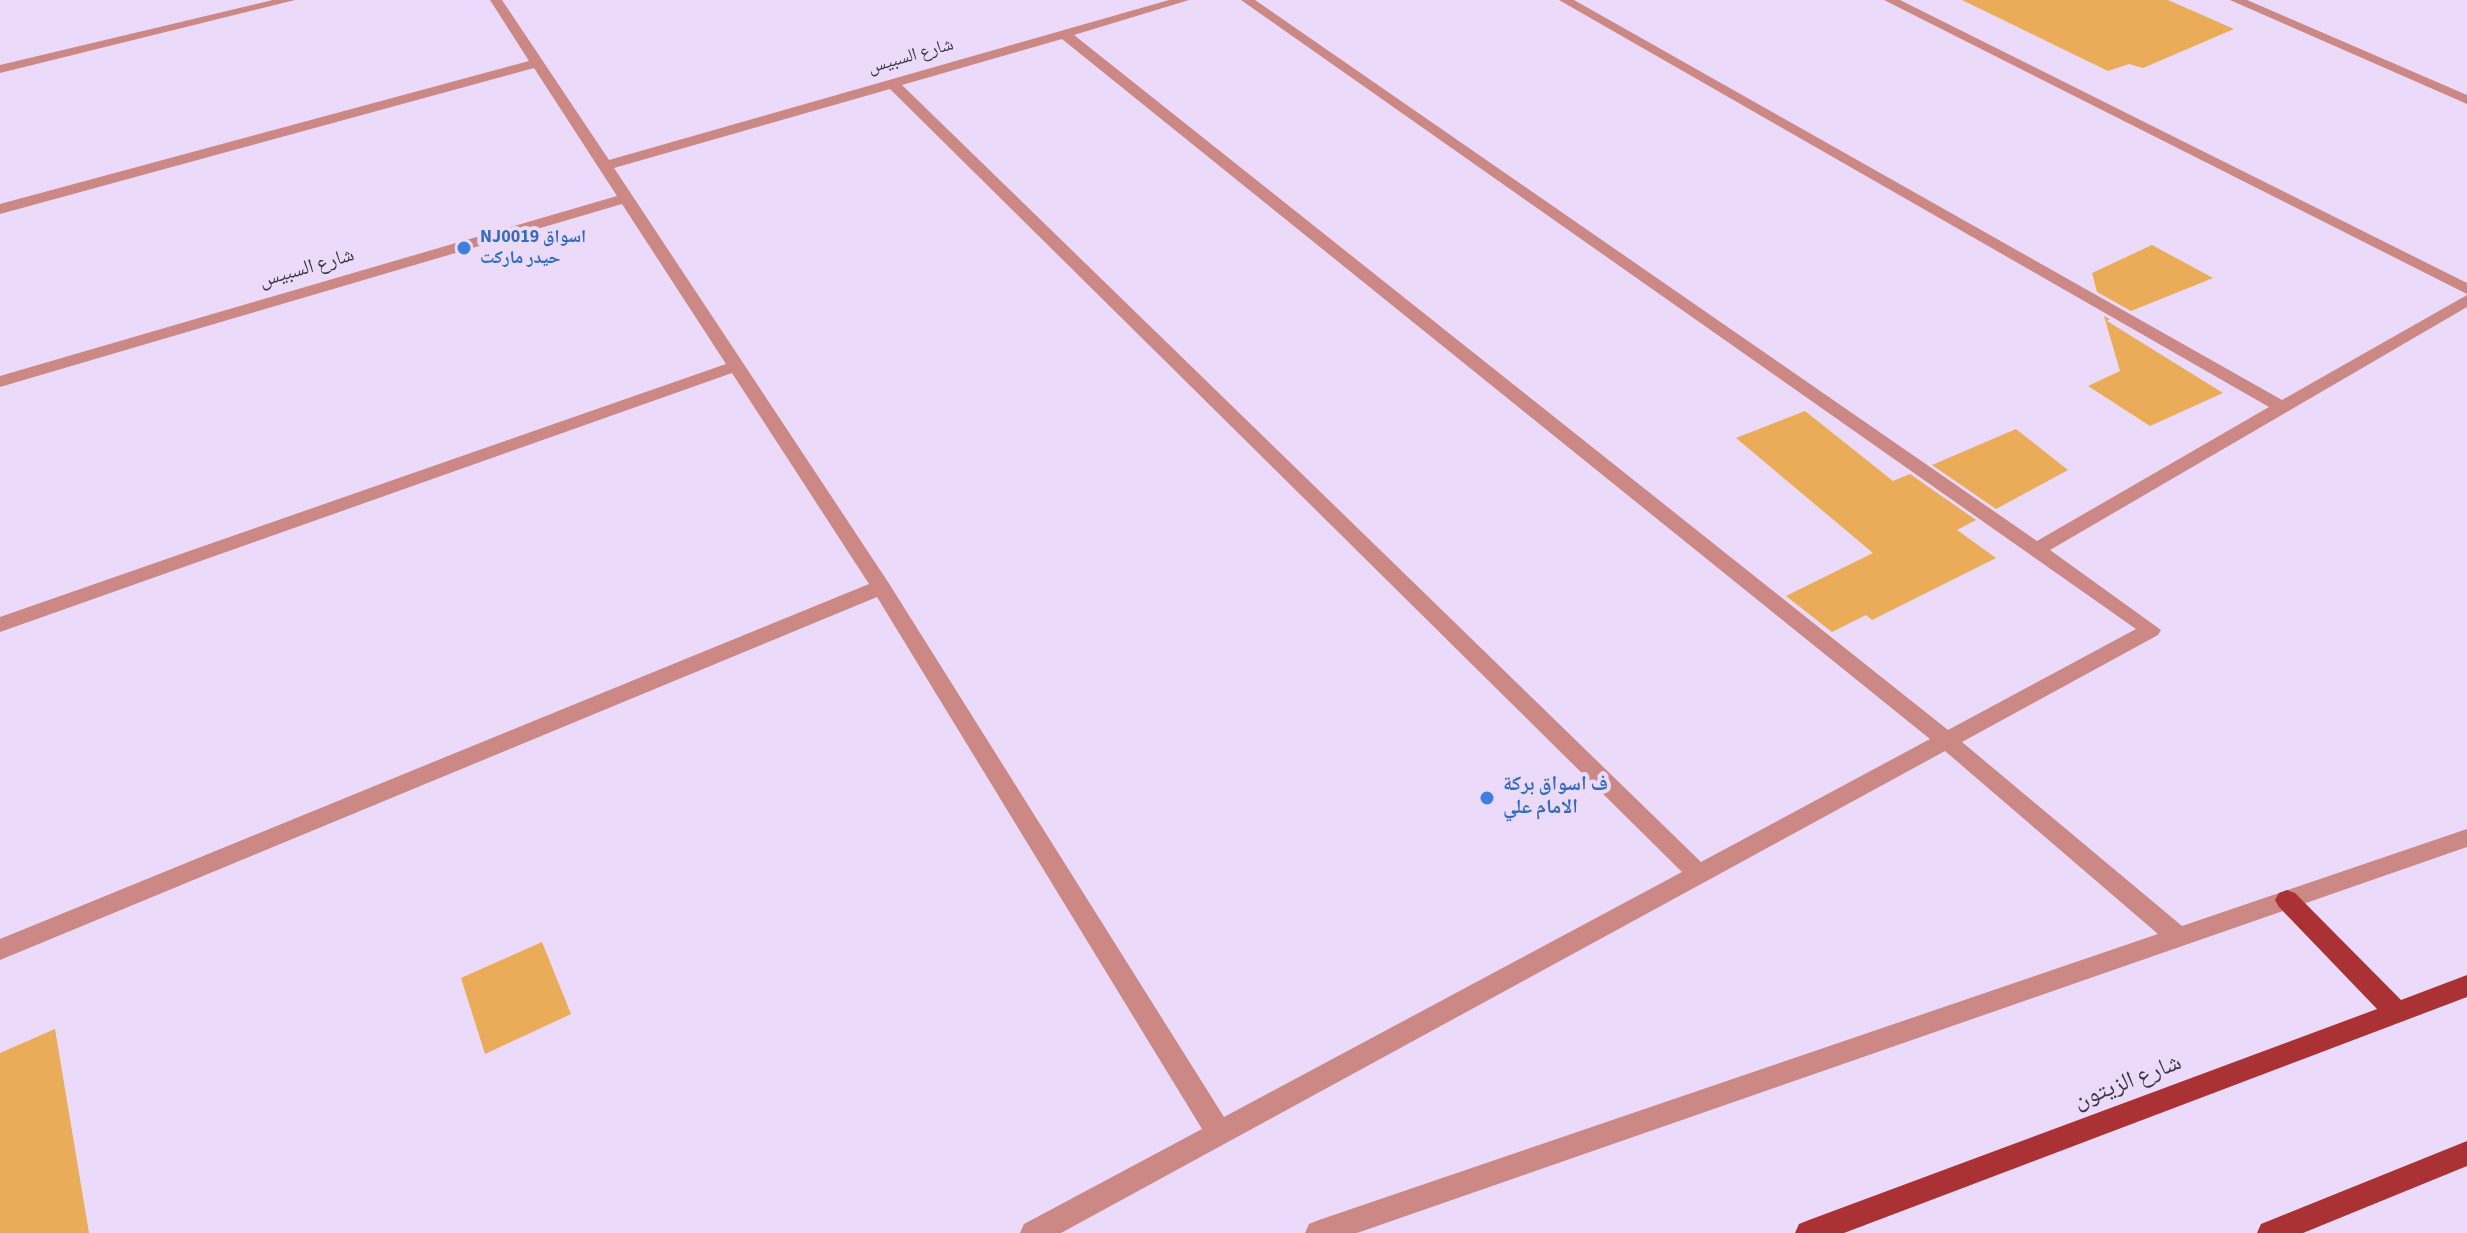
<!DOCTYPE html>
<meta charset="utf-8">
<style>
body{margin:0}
canvas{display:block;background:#ebdafa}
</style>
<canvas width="2467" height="1233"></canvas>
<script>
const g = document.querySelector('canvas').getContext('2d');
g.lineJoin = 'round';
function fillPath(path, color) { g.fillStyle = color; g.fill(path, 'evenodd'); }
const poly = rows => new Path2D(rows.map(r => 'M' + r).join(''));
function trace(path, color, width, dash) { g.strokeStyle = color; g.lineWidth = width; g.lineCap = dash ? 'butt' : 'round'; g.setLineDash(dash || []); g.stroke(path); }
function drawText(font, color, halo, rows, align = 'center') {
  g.font = font + ' "Source Sans 3","Noto Naskh Arabic",sans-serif'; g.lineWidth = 8; g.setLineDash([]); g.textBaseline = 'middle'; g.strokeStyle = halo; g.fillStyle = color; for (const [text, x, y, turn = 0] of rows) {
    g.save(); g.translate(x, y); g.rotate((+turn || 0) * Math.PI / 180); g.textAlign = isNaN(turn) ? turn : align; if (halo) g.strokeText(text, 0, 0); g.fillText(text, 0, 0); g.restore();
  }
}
const building = poly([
 [1962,0,2168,0,2234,29,2143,68,2129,64,2108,71],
 [2152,245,2213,278,2131,311,2097,292,2092,273],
 [2104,316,2110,319,2107,321,2223,393,2150,426,2088,386,2120,371],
 [1805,411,1893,481,1910,474,1976,520,1957,530,1996,558,1872,620,1866,615,1832,632,1786,596,1873,553,1736,438],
 [2016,429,2068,470,1996,509,1932,465],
 [542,942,571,1014,485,1054,461,978],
 [55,1029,89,1233,0,1233,0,1053]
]);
const minor = poly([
 [273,0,295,0,0,73,0,65,273,0],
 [490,0,502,0,609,160,1169,0,1189,0,1074,35,1948,730,2136,629,1241,0,1255,0,2037,541,2269,407,1559,0,1574,0,2282,400,2467,295,2467,307,2050,550,2161,630,2158,635,1962,742,2182,926,2467,829,2467,847,1357,1233,1305,1233,1309,1224,1319,1220,2158,934,1945,751,1061,1233,1020,1233,1024,1224,1202,1129,877,597,0,960,0,939,869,584,732,373,0,632,0,617,726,364,622,204,0,387,0,376,617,196,534,68,0,214,0,204,529,61,490,0],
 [1062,39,1930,739,1701,862,902,85,1062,39],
 [890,89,1682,872,1224,1117,888,582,614,168,890,89],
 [1884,0,1900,0,2467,283,2467,294,1884,0],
 [2230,0,2247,0,2467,95,2467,104,2230,0]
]);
const major = poly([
 [2287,890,2295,893,2401,1000,2467,975,2467,997,1844,1233,1795,1233,1799,1224,1809,1220,2377,1009,2279,907,2275,900,2279,893,2287,890],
 [2467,1141,2467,1166,2303,1233,2257,1233,2261,1224,2467,1141]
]);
const markers = [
 [464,248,8,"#3f7fe0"],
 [1487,798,8,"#3f7fe0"]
];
const farStreetnames = [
 ["شارع السبيس",911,57,-16]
];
const farShopnames = [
 ["NJ0019 اسواق",480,238],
 ["حيدر ماركت",480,259]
];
const streetNames = [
 ["شارع السبيس",307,269,-16]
];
const shopNames = [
 ["ف اسواق بركة",1503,786],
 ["الامام علي",1503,809]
];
const nearStreetnames = [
 ["شارع الزيتون",2128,1083,-21]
];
fillPath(building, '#eaac58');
fillPath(minor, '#cb8884');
fillPath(major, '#aa3235');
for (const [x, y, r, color] of markers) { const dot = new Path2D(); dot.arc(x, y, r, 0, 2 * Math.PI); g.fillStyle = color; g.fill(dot); trace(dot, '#ebdafa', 3); }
drawText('18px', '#3f3945', '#ebdafa', farStreetnames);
drawText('bold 18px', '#366cbe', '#ebdafa', farShopnames, 'left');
drawText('20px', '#3f3945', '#ebdafa', streetNames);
drawText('bold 20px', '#366cbe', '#ebdafa', shopNames, 'left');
drawText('24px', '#3f3945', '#ebdafa', nearStreetnames);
</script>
